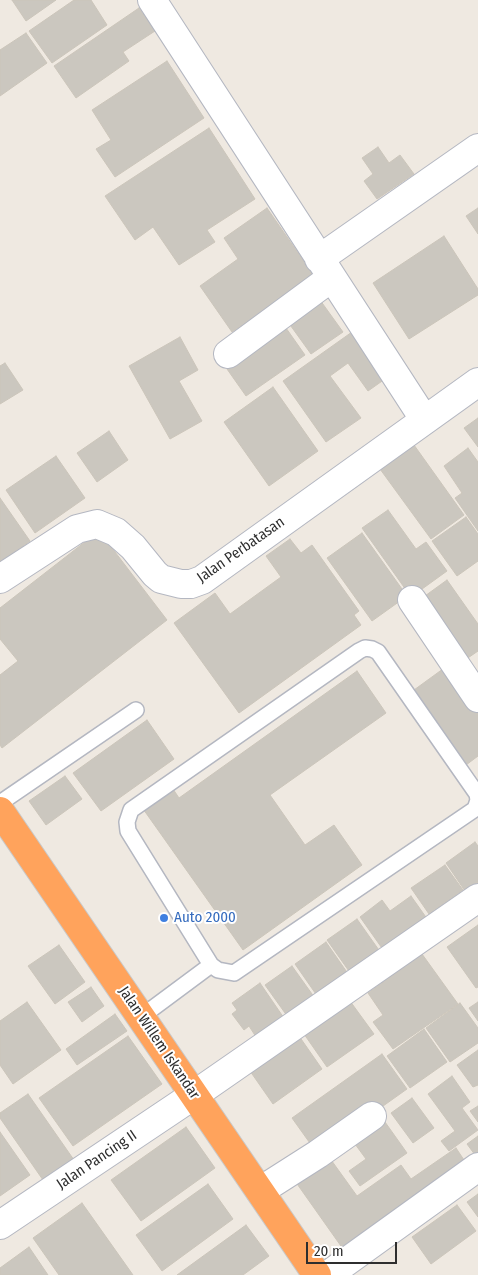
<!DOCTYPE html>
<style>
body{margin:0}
#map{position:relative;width:478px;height:1275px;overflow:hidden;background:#efe9e1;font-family:"Fira Sans Condensed",sans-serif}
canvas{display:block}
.scale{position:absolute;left:306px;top:1242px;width:91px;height:22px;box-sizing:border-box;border:2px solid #2e2e2e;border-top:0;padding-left:6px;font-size:15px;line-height:18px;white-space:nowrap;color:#2e2e2e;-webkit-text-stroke:4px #fff;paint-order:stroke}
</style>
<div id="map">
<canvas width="478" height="1275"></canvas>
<div class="scale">20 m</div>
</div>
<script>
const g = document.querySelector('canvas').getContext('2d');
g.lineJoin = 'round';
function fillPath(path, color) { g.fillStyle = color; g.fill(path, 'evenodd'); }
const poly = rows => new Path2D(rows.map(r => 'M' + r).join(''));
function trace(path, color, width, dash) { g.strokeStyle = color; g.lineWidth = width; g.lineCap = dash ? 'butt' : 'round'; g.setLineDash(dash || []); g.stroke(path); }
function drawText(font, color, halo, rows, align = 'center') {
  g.font = font + ' "Fira Sans Condensed",sans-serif'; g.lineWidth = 4; g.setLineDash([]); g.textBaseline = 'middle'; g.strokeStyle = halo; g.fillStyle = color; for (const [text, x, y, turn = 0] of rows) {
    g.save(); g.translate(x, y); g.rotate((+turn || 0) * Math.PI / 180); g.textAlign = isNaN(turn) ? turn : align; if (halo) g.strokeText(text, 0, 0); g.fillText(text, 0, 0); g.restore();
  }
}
const building = poly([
 [12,0,56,0,26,21,12,0],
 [74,0,91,0,107,25,52,63,29,31,74,0],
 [139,8,155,31,123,52,129,61,76,98,54,66,139,8],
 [26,33,47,63,0,96,0,50,26,33],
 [167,61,204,118,115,177,96,149,111,140,92,110,167,61],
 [209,128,255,199,207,230,215,242,179,265,153,227,135,240,105,196,209,128],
 [378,147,389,163,400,155,414,174,377,199,364,181,373,174,362,158,378,147],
 [267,208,314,276,232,332,200,286,238,259,224,238,267,208],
 [478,208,478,234,466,216,478,208],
 [444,236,478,289,478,295,409,339,373,283,444,236],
 [320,300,343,332,311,354,288,322,320,300],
 [286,328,305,355,246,396,227,369,286,328],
 [352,332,385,379,368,391,348,363,330,376,361,418,326,442,283,381,352,332],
 [180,337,198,370,179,381,202,421,170,439,129,366,180,337],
 [5,363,23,390,0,404,0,366,5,363],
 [273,387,318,451,269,486,224,422,273,387],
 [478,418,478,447,464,428,478,418],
 [109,431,128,460,97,482,77,453,109,431],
 [414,445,464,515,431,539,380,469,414,445],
 [468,448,478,462,478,531,455,498,462,493,444,466,468,448],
 [56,456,85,498,35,533,6,490,56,456],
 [0,498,30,541,0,563,0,498],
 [388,510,416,549,426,542,447,571,411,597,362,528,388,510],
 [466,517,478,534,478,561,457,576,432,541,466,517],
 [99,531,167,620,2,748,0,745,0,675,18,661,0,639,0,608,99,531],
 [362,533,407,596,372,621,327,558,362,533],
 [290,539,301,553,312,545,359,611,354,615,361,625,239,713,174,623,215,593,230,614,281,577,266,556,290,539],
 [447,580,478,624,478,651,462,662,418,601,447,580],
 [447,666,478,710,478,756,466,765,414,690,447,666],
 [357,671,386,713,270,795,305,845,334,825,362,865,243,950,141,806,171,786,179,798,357,671],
 [147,720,174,759,101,811,73,773,147,720],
 [65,776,82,799,46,825,29,801,65,776],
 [475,842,478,846,478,882,465,891,446,863,475,842],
 [445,865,463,890,429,914,411,888,445,865],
 [411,896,428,920,384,951,360,917,382,900,390,911,411,896],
 [357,919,381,953,351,974,327,940,357,919],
 [478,925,478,987,476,988,447,947,478,925],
 [326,942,351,978,320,1000,295,964,326,942],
 [59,945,85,982,55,1004,28,966,59,945],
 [422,954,458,1004,393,1049,373,1022,383,1015,368,993,422,954],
 [292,966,317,1001,290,1020,265,985,292,966],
 [260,983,286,1021,258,1040,249,1026,244,1030,232,1014,237,1010,232,1003,260,983],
 [91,987,104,1006,82,1022,68,1002,91,987],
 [350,1001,374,1034,327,1067,304,1034,350,1001],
 [27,1002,61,1050,13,1084,0,1065,0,1021,27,1002],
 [478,1002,478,1021,469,1008,478,1002],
 [460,1003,478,1028,478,1043,450,1062,426,1028,460,1003],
 [115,1014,127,1031,77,1065,66,1049,115,1014],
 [424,1029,447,1062,410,1088,387,1056,424,1029],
 [128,1036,162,1084,73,1146,39,1098,128,1036],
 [299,1036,322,1069,273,1104,250,1071,299,1036],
 [478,1050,478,1085,473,1087,457,1065,478,1050],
 [382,1054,407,1089,317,1153,292,1118,382,1054],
 [452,1076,470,1102,462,1108,478,1130,449,1151,441,1141,455,1131,428,1094,452,1076],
 [28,1094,74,1160,43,1180,0,1118,0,1113,28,1094],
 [412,1098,434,1128,413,1143,391,1113,412,1098],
 [478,1106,478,1122,470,1111,478,1106],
 [385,1122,407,1153,360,1186,349,1171,366,1159,355,1144,385,1122],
 [186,1127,215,1168,141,1221,111,1180,186,1127],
 [0,1132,30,1175,0,1196,0,1132],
 [478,1136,478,1159,467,1144,478,1136],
 [456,1148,470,1169,348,1256,295,1181,329,1157,357,1196,401,1165,411,1179,456,1148],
 [208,1184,233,1219,162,1271,136,1235,208,1184],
 [478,1194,478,1217,467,1202,478,1194],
 [82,1203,133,1275,59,1275,33,1238,82,1203],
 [457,1205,476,1231,431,1264,412,1237,457,1205],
 [246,1225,269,1256,243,1275,177,1275,246,1225],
 [29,1247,48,1275,0,1275,0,1268,29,1247]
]);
const lane = poly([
 [478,800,477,794,378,652,372,649,365,648,359,651,131,810,127,822,128,831,211,965,218,970,234,973,475,809,478,800],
 [0,803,136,710],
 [141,1017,211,965]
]);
const street = poly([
 [152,0,424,419],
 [319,259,478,148],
 [228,354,331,278],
 [0,579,77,529,97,524,116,532,133,547,155,574,161,579,181,584,191,584,202,580,478,382],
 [412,600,478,698],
 [260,1191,318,1154,372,1116],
 [0,1225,194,1095,478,898],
 [328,1275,478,1167]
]);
const highway = poly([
 [0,811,317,1275]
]);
const markers = [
 [164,918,5,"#3f7fe0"]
];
const streetNames = [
 ["Jalan Perbatasan",241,550,-35],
 ["Jalan Willem Iskandar",159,1043,56],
 ["Jalan Pancing II",97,1160,-34]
];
const shopNames = [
 ["Auto 2000",174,918]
];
fillPath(building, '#cbc7bf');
trace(building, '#cbc5ba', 1);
trace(lane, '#b4b7c1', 18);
trace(street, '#b4b7c1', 30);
trace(highway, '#c9c9c9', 30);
trace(lane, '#fff', 15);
trace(street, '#fff', 28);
trace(highway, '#ffa35c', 28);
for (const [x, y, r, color] of markers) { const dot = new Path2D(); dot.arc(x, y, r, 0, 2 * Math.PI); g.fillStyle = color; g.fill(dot); trace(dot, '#fff', 2); }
drawText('15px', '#2e2e2e', '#fff', streetNames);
drawText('15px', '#366cbe', '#fff', shopNames, 'left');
</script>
